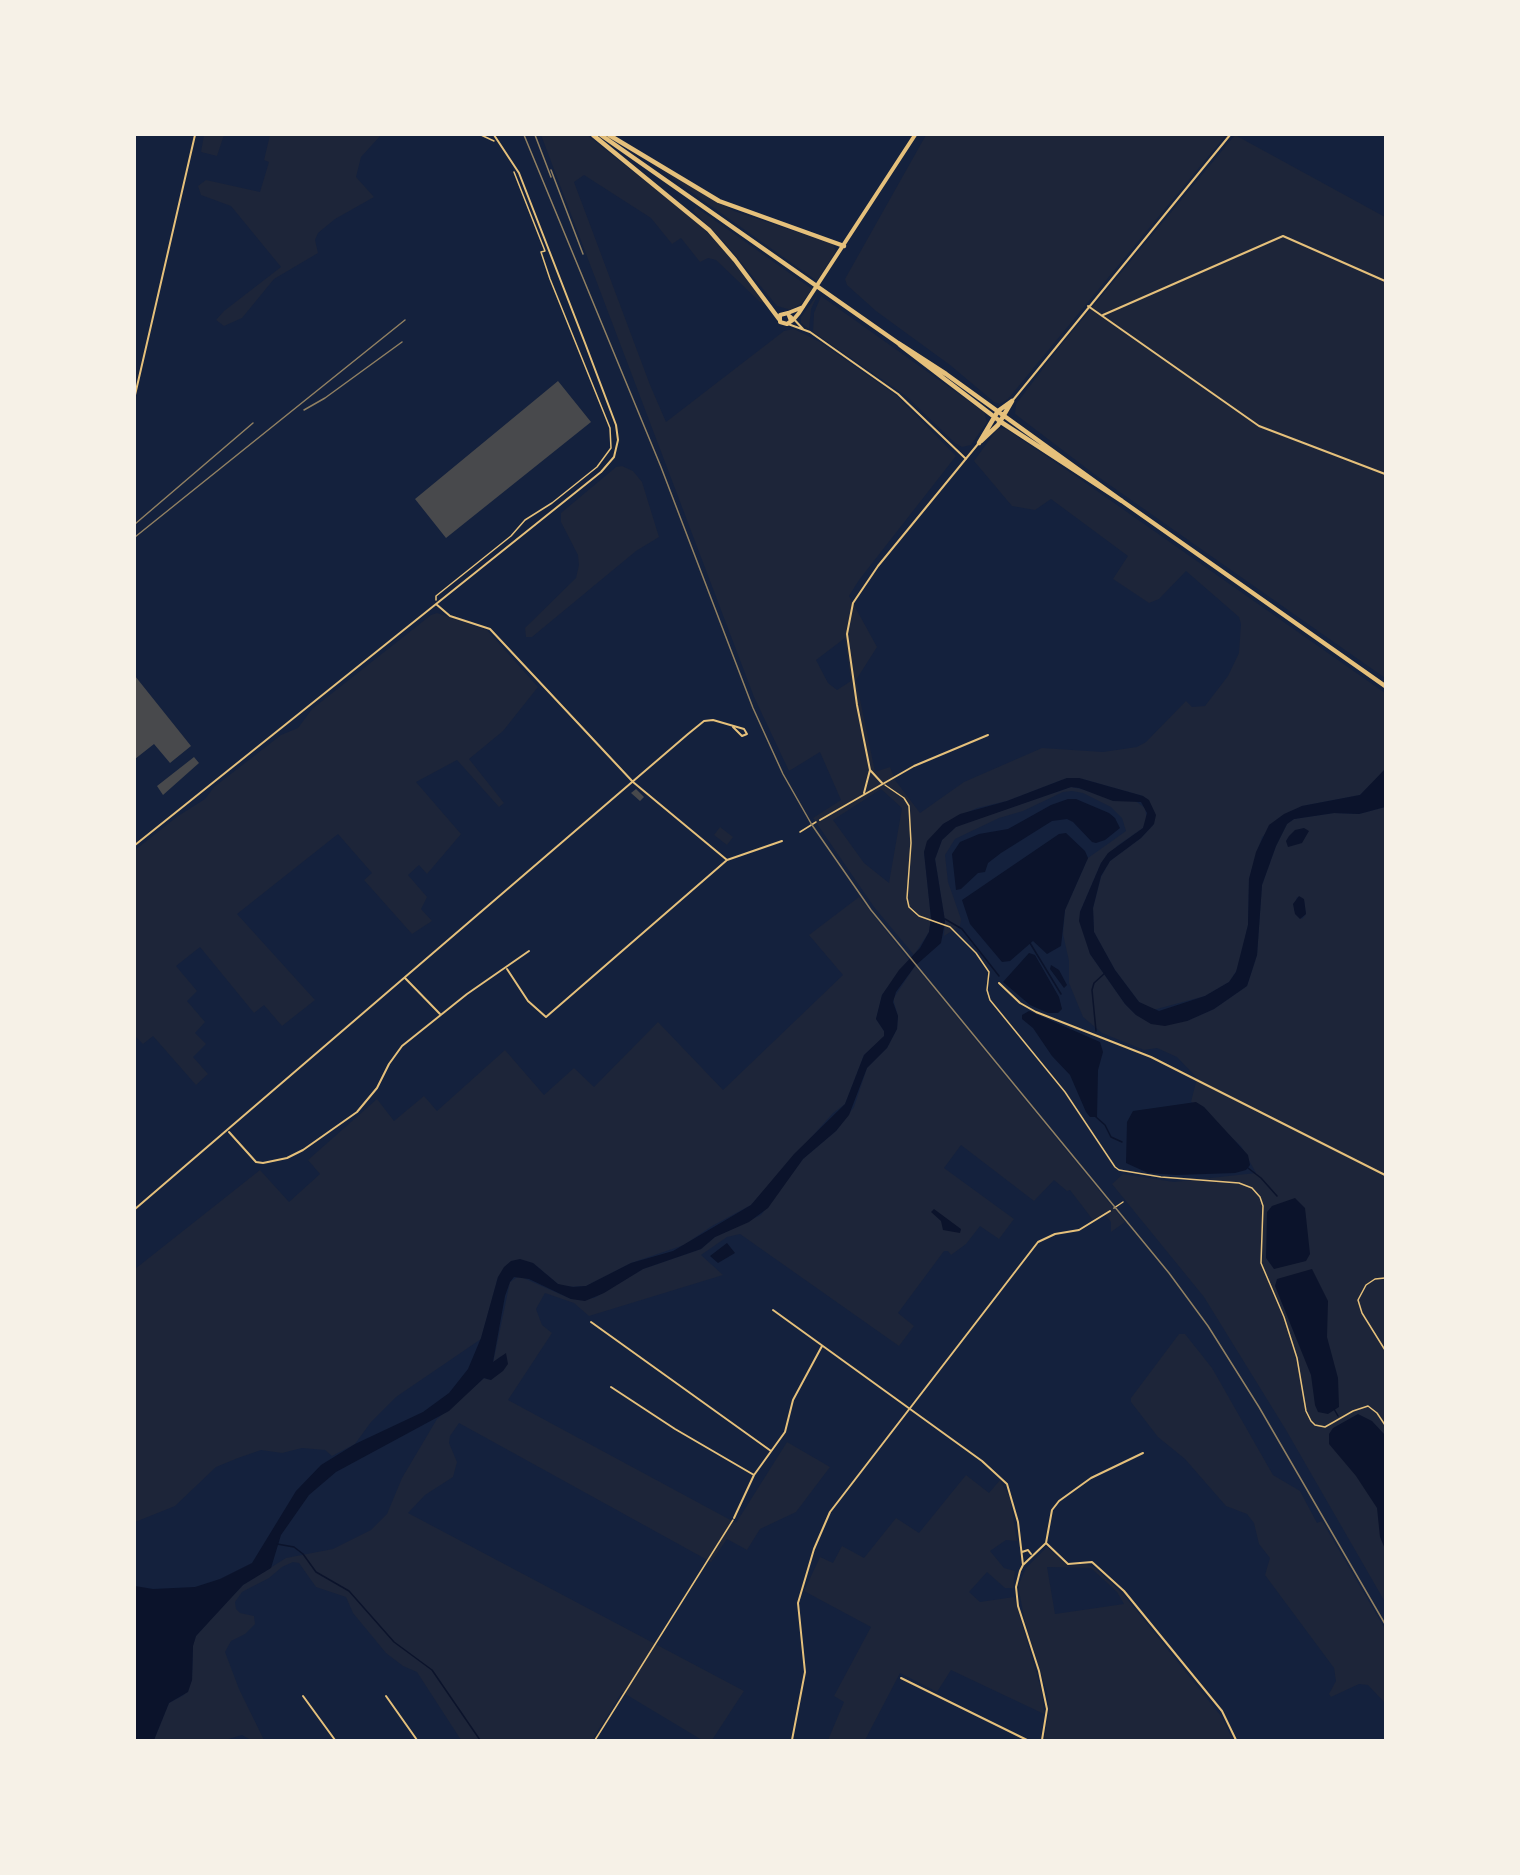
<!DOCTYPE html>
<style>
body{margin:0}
#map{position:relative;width:1520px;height:1875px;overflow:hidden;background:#14213d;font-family:"Roboto Condensed",sans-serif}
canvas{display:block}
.frame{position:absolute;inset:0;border:136px solid #f6f1e7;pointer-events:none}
</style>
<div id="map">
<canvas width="1520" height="1875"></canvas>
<div class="frame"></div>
</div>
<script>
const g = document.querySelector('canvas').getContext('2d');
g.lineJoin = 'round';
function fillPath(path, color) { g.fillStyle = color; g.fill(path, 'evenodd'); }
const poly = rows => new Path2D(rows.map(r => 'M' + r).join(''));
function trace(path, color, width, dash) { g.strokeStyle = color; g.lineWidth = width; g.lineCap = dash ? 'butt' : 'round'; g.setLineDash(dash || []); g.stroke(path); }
const green = poly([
 [204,135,224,135,217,156,201,152],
 [270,135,381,135,361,157,356,177,374,197,335,219,318,233,315,240,318,253,274,279,242,318,224,326,216,320,224,311,281,267,231,206,201,195,198,186,206,180,260,192,269,162,264,160],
 [541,135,587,135,698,223,734,261,765,303,760,302,716,260,708,258,700,262,681,238,672,244,651,218,584,175,574,182,650,385,666,422,784,331,794,329,820,342,896,395,956,456,859,580,849,596,877,647,856,680,875,772,890,767,895,780,920,813,964,782,1042,748,1103,752,1137,747,1146,742,1186,701,1192,707,1205,706,1228,676,1239,653,1241,624,1239,617,1186,571,1159,599,1149,603,1113,579,1128,556,1051,499,1035,510,1012,506,974,461,998,428,1006,429,1080,479,1385,693,1385,769,1376,780,1360,795,1302,806,1262,837,1249,879,1248,925,1239,967,1229,982,1205,996,1153,1010,1139,1002,1115,970,1094,932,1093,908,1101,877,1110,861,1141,838,1154,824,1143,796,1079,778,1067,778,1007,801,977,808,943,824,924,852,931,918,929,932,914,955,874,907,813,818,841,800,820,752,789,771,754,697],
 [845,638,851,681,837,690,828,683,816,660],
 [881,789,902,808,889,883,864,863,833,820],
 [926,135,1226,135,1008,399,1000,404,994,402,950,365,876,311,847,285,845,279],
 [1235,135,1385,217,1385,678,1094,474,1015,414,1016,404,1061,345],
 [656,167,734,211,833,244,836,251,817,281],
 [696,207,812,289,802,303,791,310,777,306,725,243,693,211],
 [818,294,811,309,809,329,801,323,801,317],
 [821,296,984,412,987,422,971,445,962,447,955,443,906,396,813,332,814,313],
 [622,466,633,471,642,482,659,537,636,551,532,637,526,637,525,628,576,578,579,565,578,555,561,522,561,513,616,467],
 [437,613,487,630,538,687,503,731,469,759,504,803,499,807,457,760,416,782,461,834,427,874,419,865,408,875,427,897,421,909,432,921,412,934,364,880,372,873,338,834,237,914,315,1000,282,1026,264,1005,254,1013,200,947,176,966,197,991,187,1001,205,1022,195,1033,206,1044,193,1057,208,1074,196,1085,153,1036,143,1044,135,1036,135,850,178,816,205,799,214,787,281,735,298,728,312,709,431,615],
 [1071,787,1134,800,1145,808,1147,820,1143,828,1117,846,1101,863,1080,912,1090,954,1125,1004,1136,1015,1187,1021,1214,1009,1247,986,1257,955,1262,885,1276,846,1287,824,1294,819,1334,813,1359,814,1385,807,1385,1602,1286,1430,1204,1297,1112,1184,1123,1174,1174,1182,1256,1173,1241,1146,1222,1129,1204,1107,1191,1102,1197,1078,1177,1057,1157,1048,1144,1050,1102,1033,1083,1017,1069,983,1069,961,1063,934,1065,910,1088,858,1126,831,1122,818,1111,807,1083,793,1072,791,1063,792,1023,811,999,818,955,839,945,855,948,882,961,919,960,926,944,936,945,921,935,859,942,840,956,827,965,823],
 [1297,897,1304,901,1306,914,1302,919,1294,910],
 [720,827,733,837,727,845,714,835],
 [859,897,909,960,882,995,876,1019,884,1031,885,1036,864,1055,845,1104,833,1113,751,1205,712,1226,684,1245,631,1263,586,1286,565,1287,558,1284,533,1263,498,1277,481,1339,396,1397,371,1422,355,1444,332,1456,325,1450,302,1448,282,1453,261,1450,238,1458,216,1467,175,1506,135,1522,135,1269,260,1170,289,1202,320,1174,308,1160,377,1099,394,1121,424,1096,437,1111,505,1050,544,1095,574,1068,594,1087,658,1022,723,1090,843,975,809,935],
 [915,966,1125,1222,1111,1232,1111,1222,1104,1213,1093,1220,1070,1190,1067,1191,1054,1180,1034,1201,961,1145,944,1168,1014,1219,999,1239,980,1226,966,1244,951,1255,948,1251,944,1251,898,1313,914,1326,899,1346,740,1234,727,1237,701,1255,723,1275,589,1316,574,1303,545,1293,536,1309,542,1325,552,1333,508,1400,736,1523,787,1442,830,1467,796,1512,760,1529,747,1550,727,1539,711,1562,459,1423,450,1436,449,1443,457,1462,453,1477,425,1495,408,1513,744,1691,712,1740,702,1740,622,1692,592,1740,461,1740,417,1672,403,1666,386,1653,353,1613,346,1597,316,1587,299,1563,293,1562,282,1567,269,1578,242,1592,235,1602,236,1609,240,1613,254,1616,255,1624,245,1634,231,1641,225,1652,239,1689,264,1740,251,1740,242,1735,225,1740,154,1740,169,1703,184,1695,192,1680,193,1645,196,1636,210,1620,243,1585,286,1558,333,1549,371,1530,387,1514,402,1478,437,1419,484,1378,491,1380,501,1356,493,1363,510,1282,519,1276,571,1299,594,1298,643,1269,701,1249,715,1237,761,1215,803,1159,836,1131,854,1107,867,1068,887,1048,897,1029,898,1016,893,999],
 [1179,1334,1185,1334,1212,1368,1273,1475,1300,1491,1317,1523,1322,1521,1385,1629,1385,1703,1368,1685,1359,1684,1331,1697,1329,1694,1336,1681,1334,1668,1265,1575,1270,1558,1259,1544,1254,1523,1247,1514,1226,1506,1185,1459,1158,1437,1131,1402,1131,1398],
 [966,1475,989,1493,1000,1480,1010,1498,1017,1541,1006,1540,990,1551,1004,1568,1015,1571,1013,1588,1005,1588,987,1572,969,1592,980,1602,1014,1597,1042,1692,1044,1714,951,1670,937,1692,900,1673,865,1740,828,1740,844,1702,834,1696,871,1627,804,1591,820,1557,833,1563,842,1546,864,1558,896,1518,919,1533],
 [1047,1547,1068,1566,1086,1564,1095,1568,1124,1595,1221,1716,1233,1740,1044,1740,1049,1711,1047,1692,1025,1622,1018,1586,1026,1568],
 [1047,1567,1091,1568,1117,1592,1124,1604,1055,1614]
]);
const water = poly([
 [1385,769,1385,807,1359,814,1334,813,1294,819,1287,824,1276,846,1262,885,1257,955,1247,986,1214,1009,1187,1021,1165,1026,1151,1024,1136,1015,1125,1004,1090,954,1079,921,1080,912,1101,863,1108,853,1143,828,1147,813,1141,802,1113,801,1079,788,1071,787,956,827,942,840,935,859,945,921,941,943,915,966,896,992,893,1002,898,1016,897,1029,887,1048,867,1068,849,1115,836,1131,803,1159,768,1208,749,1222,715,1237,701,1249,643,1269,604,1293,585,1301,571,1299,529,1279,514,1277,510,1282,505,1296,493,1362,506,1353,508,1364,503,1371,491,1380,484,1378,449,1411,336,1472,309,1495,281,1535,271,1568,243,1585,196,1636,193,1646,192,1680,188,1692,169,1703,154,1740,135,1740,135,1586,153,1589,195,1587,220,1579,252,1563,296,1491,321,1465,355,1444,423,1412,449,1393,468,1369,481,1338,498,1277,504,1267,511,1261,520,1259,533,1263,558,1284,573,1287,586,1286,631,1263,673,1251,751,1205,794,1154,845,1104,864,1055,884,1036,884,1031,876,1019,882,995,899,970,920,948,929,932,931,918,924,852,927,841,943,824,960,814,1007,801,1067,778,1079,778,1143,796,1149,800,1156,815,1154,824,1141,838,1110,861,1101,876,1093,908,1094,932,1115,970,1139,1002,1159,1011,1205,996,1229,982,1236,972,1248,925,1249,879,1256,852,1269,825,1284,814,1302,806,1360,795],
 [1068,799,1076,799,1109,813,1115,818,1120,828,1105,840,1096,843,1092,842,1073,822,1067,819,1052,821,1001,853,988,863,985,872,978,873,961,889,956,890,952,854,960,842,979,834,1008,829,1051,805],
 [1304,828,1309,831,1302,843,1288,847,1286,841,1289,836,1295,830],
 [1066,833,1085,851,1088,858,1065,910,1061,946,1047,954,1033,941,1010,961,1002,962,970,924,962,900,1059,834],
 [1299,896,1304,899,1306,914,1300,919,1295,914,1293,904],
 [1029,953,1035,955,1059,997,1062,1009,1058,1013,1048,1013,1030,1005,1003,982],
 [1051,965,1059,970,1067,985,1064,988,1050,969],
 [1029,1011,1100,1042,1103,1052,1098,1070,1097,1117,1090,1117,1086,1112,1070,1075,1052,1056,1033,1028,1022,1019,1022,1015],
 [1196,1102,1204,1107,1248,1155,1250,1165,1246,1170,1235,1173,1176,1175,1148,1173,1126,1163,1127,1122,1133,1111],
 [1295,1198,1305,1208,1310,1254,1306,1261,1274,1269,1266,1258,1267,1212,1272,1206],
 [934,1209,961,1229,960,1233,943,1230,941,1221,931,1212],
 [727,1243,735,1253,718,1263,710,1256],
 [1312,1269,1328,1301,1327,1337,1338,1378,1339,1407,1328,1414,1318,1412,1315,1405,1311,1375,1275,1286,1277,1279],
 [1358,1414,1372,1421,1385,1435,1385,1549,1380,1537,1377,1508,1356,1476,1329,1444,1329,1434,1333,1428]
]);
const stream = poly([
 [945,919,962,929,999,976],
 [1030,943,1061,994],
 [1096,1031,1092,990,1094,983,1105,973],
 [1096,1117,1105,1125,1111,1137,1122,1142],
 [1248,1168,1261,1178,1277,1196],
 [1334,1409,1338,1416],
 [277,1544,294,1547,303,1554,316,1572,349,1591,394,1642,432,1670,480,1740]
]);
const building = poly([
 [558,381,591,422,446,538,415,499],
 [135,676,191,746,170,763,154,744,135,759],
 [194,757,199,763,163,795,157,786],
 [636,789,644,797,640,801,631,793]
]);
const path = poly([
 [481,135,494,141],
 [436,600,436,596,511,536,525,520,552,503,597,467,611,448,610,428,550,279,541,252,545,251,514,172],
 [885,785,904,798,909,806,911,843,907,898,909,907,919,916,950,927,976,953,989,972,987,990,990,1000,1065,1092,1115,1167,1119,1170,1161,1177,1239,1183,1252,1188,1260,1197,1263,1206,1261,1263,1284,1317,1297,1358,1306,1411,1311,1421,1315,1425,1325,1427,1353,1411,1368,1406,1377,1413,1385,1425],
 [800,832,816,822],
 [1114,1208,1123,1202],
 [1385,1278,1375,1279,1366,1285,1358,1300,1362,1313,1385,1350],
 [595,1740,733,1520]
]);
const minor = poly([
 [1088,306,1259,426,1385,474],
 [1103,315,1283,236,1385,281],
 [791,316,803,329],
 [788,324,810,332,898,394,966,459],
 [135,395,195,135],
 [1013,400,1230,135],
 [436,604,450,616,490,629,633,782,727,860],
 [882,783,870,770,857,705,847,634,853,603,878,566,978,444],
 [864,793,870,770],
 [820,820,914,766,988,735],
 [135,845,601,472,614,457,618,440,616,425,585,343,519,173,494,135],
 [727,860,782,841],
 [507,969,528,1001,546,1017,727,860],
 [405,978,440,1014],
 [999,983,1020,1003,1036,1012,1151,1057,1385,1175],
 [229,1132,256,1162,263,1163,287,1158,303,1150,357,1112,377,1088,389,1064,402,1046,467,994,529,951],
 [135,1209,688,734,704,721,713,720,744,729,747,734,742,736,733,727],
 [773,1310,982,1461,1007,1484,1018,1522,1023,1565],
 [591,1322,771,1451],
 [611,1387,675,1429,754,1475],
 [734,1518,754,1475,785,1432,793,1400,822,1346],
 [1046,1543,1068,1564,1092,1562,1124,1591,1222,1711,1236,1740],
 [1022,1552,1028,1550,1031,1554],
 [901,1678,1027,1740],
 [303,1696,335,1740],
 [386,1696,417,1740],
 [792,1740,805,1672,798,1603,814,1549,830,1512,1038,1242,1055,1234,1079,1230,1110,1211],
 [1042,1740,1047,1709,1039,1671,1018,1606,1016,1587,1020,1571,1023,1565,1046,1543,1052,1510,1059,1501,1091,1478,1143,1453]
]);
const secondary = poly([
 [788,313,803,307],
 [791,321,788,313,780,315,780,322,787,324,794,319,799,313,915,135]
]);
const trunk = poly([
 [593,135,709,230,735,260,779,319],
 [601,135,898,343,946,374,1122,501],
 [609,135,719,201,844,246],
 [900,345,1001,422,1122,501,1385,686],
 [981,441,998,425,1012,401],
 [979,443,998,411,1012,401]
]);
const rail = poly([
 [524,135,661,467,753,708,783,774,812,825,871,910,1169,1273,1208,1326,1259,1407,1385,1624],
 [535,135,551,177],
 [551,170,583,254],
 [304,410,325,398,402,342],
 [135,524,253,423],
 [135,537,405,320]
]);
fillPath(green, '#1d2539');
fillPath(water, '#0b132b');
trace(stream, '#0b132b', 1.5);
fillPath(building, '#48494c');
trace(path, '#e5c07b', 1.5);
trace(minor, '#e5c07b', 2);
trace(secondary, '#e5c07b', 4);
trace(trunk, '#e5c07b', 4.5);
trace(rail, '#918062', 1.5);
</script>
